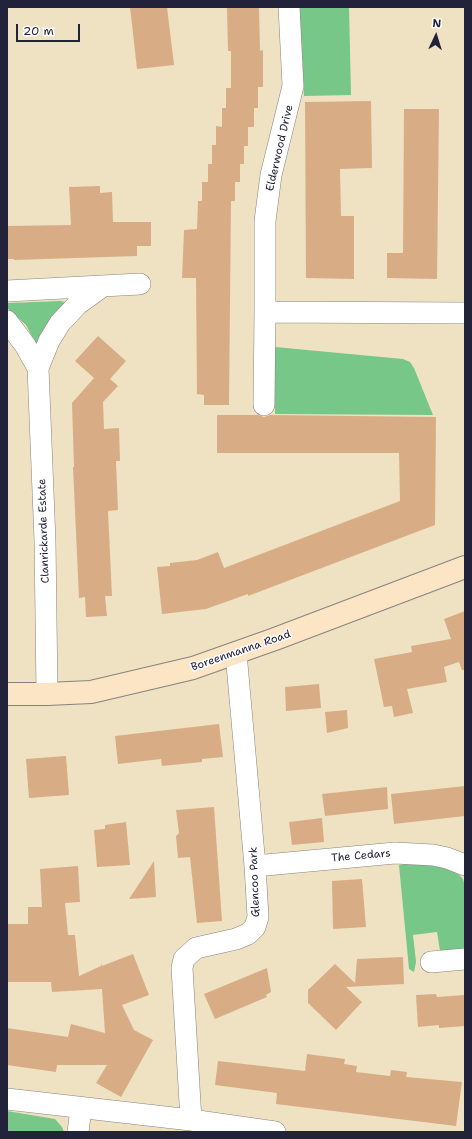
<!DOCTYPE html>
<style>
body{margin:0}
#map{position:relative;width:472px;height:1139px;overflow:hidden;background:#eee2c2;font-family:"Shantell Sans",sans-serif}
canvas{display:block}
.frame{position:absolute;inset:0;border:8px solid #22223b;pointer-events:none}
.north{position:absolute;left:416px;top:16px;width:40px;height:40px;-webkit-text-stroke:3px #fff;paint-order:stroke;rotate:4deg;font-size:11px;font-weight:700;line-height:16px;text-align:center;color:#22223b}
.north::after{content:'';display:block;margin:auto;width:14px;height:18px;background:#22223b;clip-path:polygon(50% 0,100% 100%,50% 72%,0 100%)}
.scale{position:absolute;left:16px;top:24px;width:64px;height:18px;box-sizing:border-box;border:2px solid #22223b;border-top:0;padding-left:5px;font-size:12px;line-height:14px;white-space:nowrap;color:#22223b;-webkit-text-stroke:3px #fff;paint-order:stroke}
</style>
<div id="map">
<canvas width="472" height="1139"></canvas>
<div class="frame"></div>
<div class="north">N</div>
<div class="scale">20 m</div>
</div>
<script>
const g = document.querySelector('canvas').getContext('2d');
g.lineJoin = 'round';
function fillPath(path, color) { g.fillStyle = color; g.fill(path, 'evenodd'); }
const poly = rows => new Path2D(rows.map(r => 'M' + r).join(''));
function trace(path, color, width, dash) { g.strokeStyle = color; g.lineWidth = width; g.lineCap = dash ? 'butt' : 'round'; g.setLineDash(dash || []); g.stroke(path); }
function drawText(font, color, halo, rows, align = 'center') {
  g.font = font + ' "Shantell Sans",sans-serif'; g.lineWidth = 3; g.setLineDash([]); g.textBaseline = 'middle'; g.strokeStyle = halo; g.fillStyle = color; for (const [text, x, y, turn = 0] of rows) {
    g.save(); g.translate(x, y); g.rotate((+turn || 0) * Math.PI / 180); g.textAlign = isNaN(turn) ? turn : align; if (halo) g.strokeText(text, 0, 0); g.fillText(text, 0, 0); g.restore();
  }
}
const green = poly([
 [299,7,349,7,351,95,304,96],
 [60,301,65,302,66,305,38,344,35,342,26,325,7,308,7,303,10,303],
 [275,347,403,359,410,362,414,368,433,415,275,414],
 [413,863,453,868,463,879,465,887,465,950,440,951,437,932,413,935,416,962,414,972,409,969,399,865],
 [7,1111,55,1119,62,1127,64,1132,7,1132]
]);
const building = poly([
 [130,7,167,7,174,65,137,69],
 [227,7,259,7,260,51,263,50,263,87,258,87,258,108,254,108,254,127,248,127,248,146,244,146,244,164,240,164,240,182,235,182,235,201,231,201,229,405,204,405,204,395,197,394,196,278,182,278,184,230,197,229,198,201,202,201,202,182,208,182,208,164,212,164,212,145,216,145,216,126,222,127,222,108,226,108,226,88,231,88,231,51,228,51],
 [371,101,372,168,340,169,341,216,354,216,354,279,306,278,305,102],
 [404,109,439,109,437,279,387,278,387,253,403,253],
 [100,186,100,193,112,192,113,222,151,222,151,246,137,246,137,256,14,260,14,259,7,259,8,226,71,225,69,187],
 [98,336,126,361,110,379,118,386,103,402,104,429,119,428,120,461,116,461,118,510,108,511,112,596,105,596,107,616,86,617,85,597,79,598,73,467,74,467,72,403,94,378,75,361],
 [217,415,258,415,264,417,270,415,436,417,435,525,248,596,248,594,206,609,162,614,157,567,170,566,170,563,197,560,218,552,224,568,400,501,399,453,217,453],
 [465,611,465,670,462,670,459,662,444,667,447,682,407,689,413,713,394,717,392,706,384,707,374,659,412,652,411,646,451,639,444,619],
 [319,684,321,708,286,711,285,687],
 [347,710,348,728,327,733,325,712],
 [219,724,223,757,202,759,202,762,162,766,161,759,118,764,115,736],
 [66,756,69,795,29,798,26,759],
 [465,786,465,816,394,824,391,794],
 [387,787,388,809,325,816,322,794],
 [214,807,222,921,197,923,190,857,178,858,176,836,179,833,176,810],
 [322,818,324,842,292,845,289,822],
 [126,822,130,865,97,867,94,830,105,829,105,825],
 [154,861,156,897,129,899],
 [78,866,80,902,65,903,68,935,75,935,79,976,101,966,101,963,102,966,133,954,149,995,122,1005,134,1030,153,1040,121,1097,96,1083,107,1065,57,1065,56,1072,7,1065,7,1028,68,1037,71,1024,105,1033,102,989,52,992,51,982,7,982,7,924,28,924,28,907,42,907,40,869],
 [362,879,366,927,333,929,332,881],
 [403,957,404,984,346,987,362,1002,336,1030,308,1003,308,990,335,964,355,983,357,959],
 [267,968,271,992,266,995,267,997,215,1019,204,994],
 [436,994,437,997,465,995,465,1026,439,1028,439,1025,418,1027,416,995],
 [307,1054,345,1059,344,1064,357,1066,356,1072,390,1076,391,1070,407,1072,406,1077,462,1082,456,1126,276,1104,277,1093,215,1085,218,1061,305,1071]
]);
const street = poly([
 [289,7,293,86,271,175,265,221,265,312,465,313],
 [7,291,140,284],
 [7,321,25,345,38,368],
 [264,405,265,312],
 [47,694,45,541,38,368,49,341,60,323,78,304,103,286],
 [255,866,395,853,433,855,447,858,465,865],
 [431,962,465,959],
 [7,1099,191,1120,182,968,184,959,196,948,236,939,248,934,255,927,258,917,255,866,236,653],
 [191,1120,275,1132],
 [78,1132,81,1108]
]);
const secondary = poly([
 [7,694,47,694,91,692,193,668,275,639,465,567]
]);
const streetNames = [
 ["Elderwood Drive",280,148,-77],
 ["Clanrickarde Estate",44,531,-92],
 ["Boreenmanna Road",241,651,-19],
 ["The Cedars",361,856,-5],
 ["Glencoo Park",255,882,-92]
];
fillPath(green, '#77c788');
fillPath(building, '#d8ad86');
trace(street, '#88827e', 22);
trace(secondary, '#88827e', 24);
trace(street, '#fff', 21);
trace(secondary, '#fce5c4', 22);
drawText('11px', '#22223b', '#fff', streetNames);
</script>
